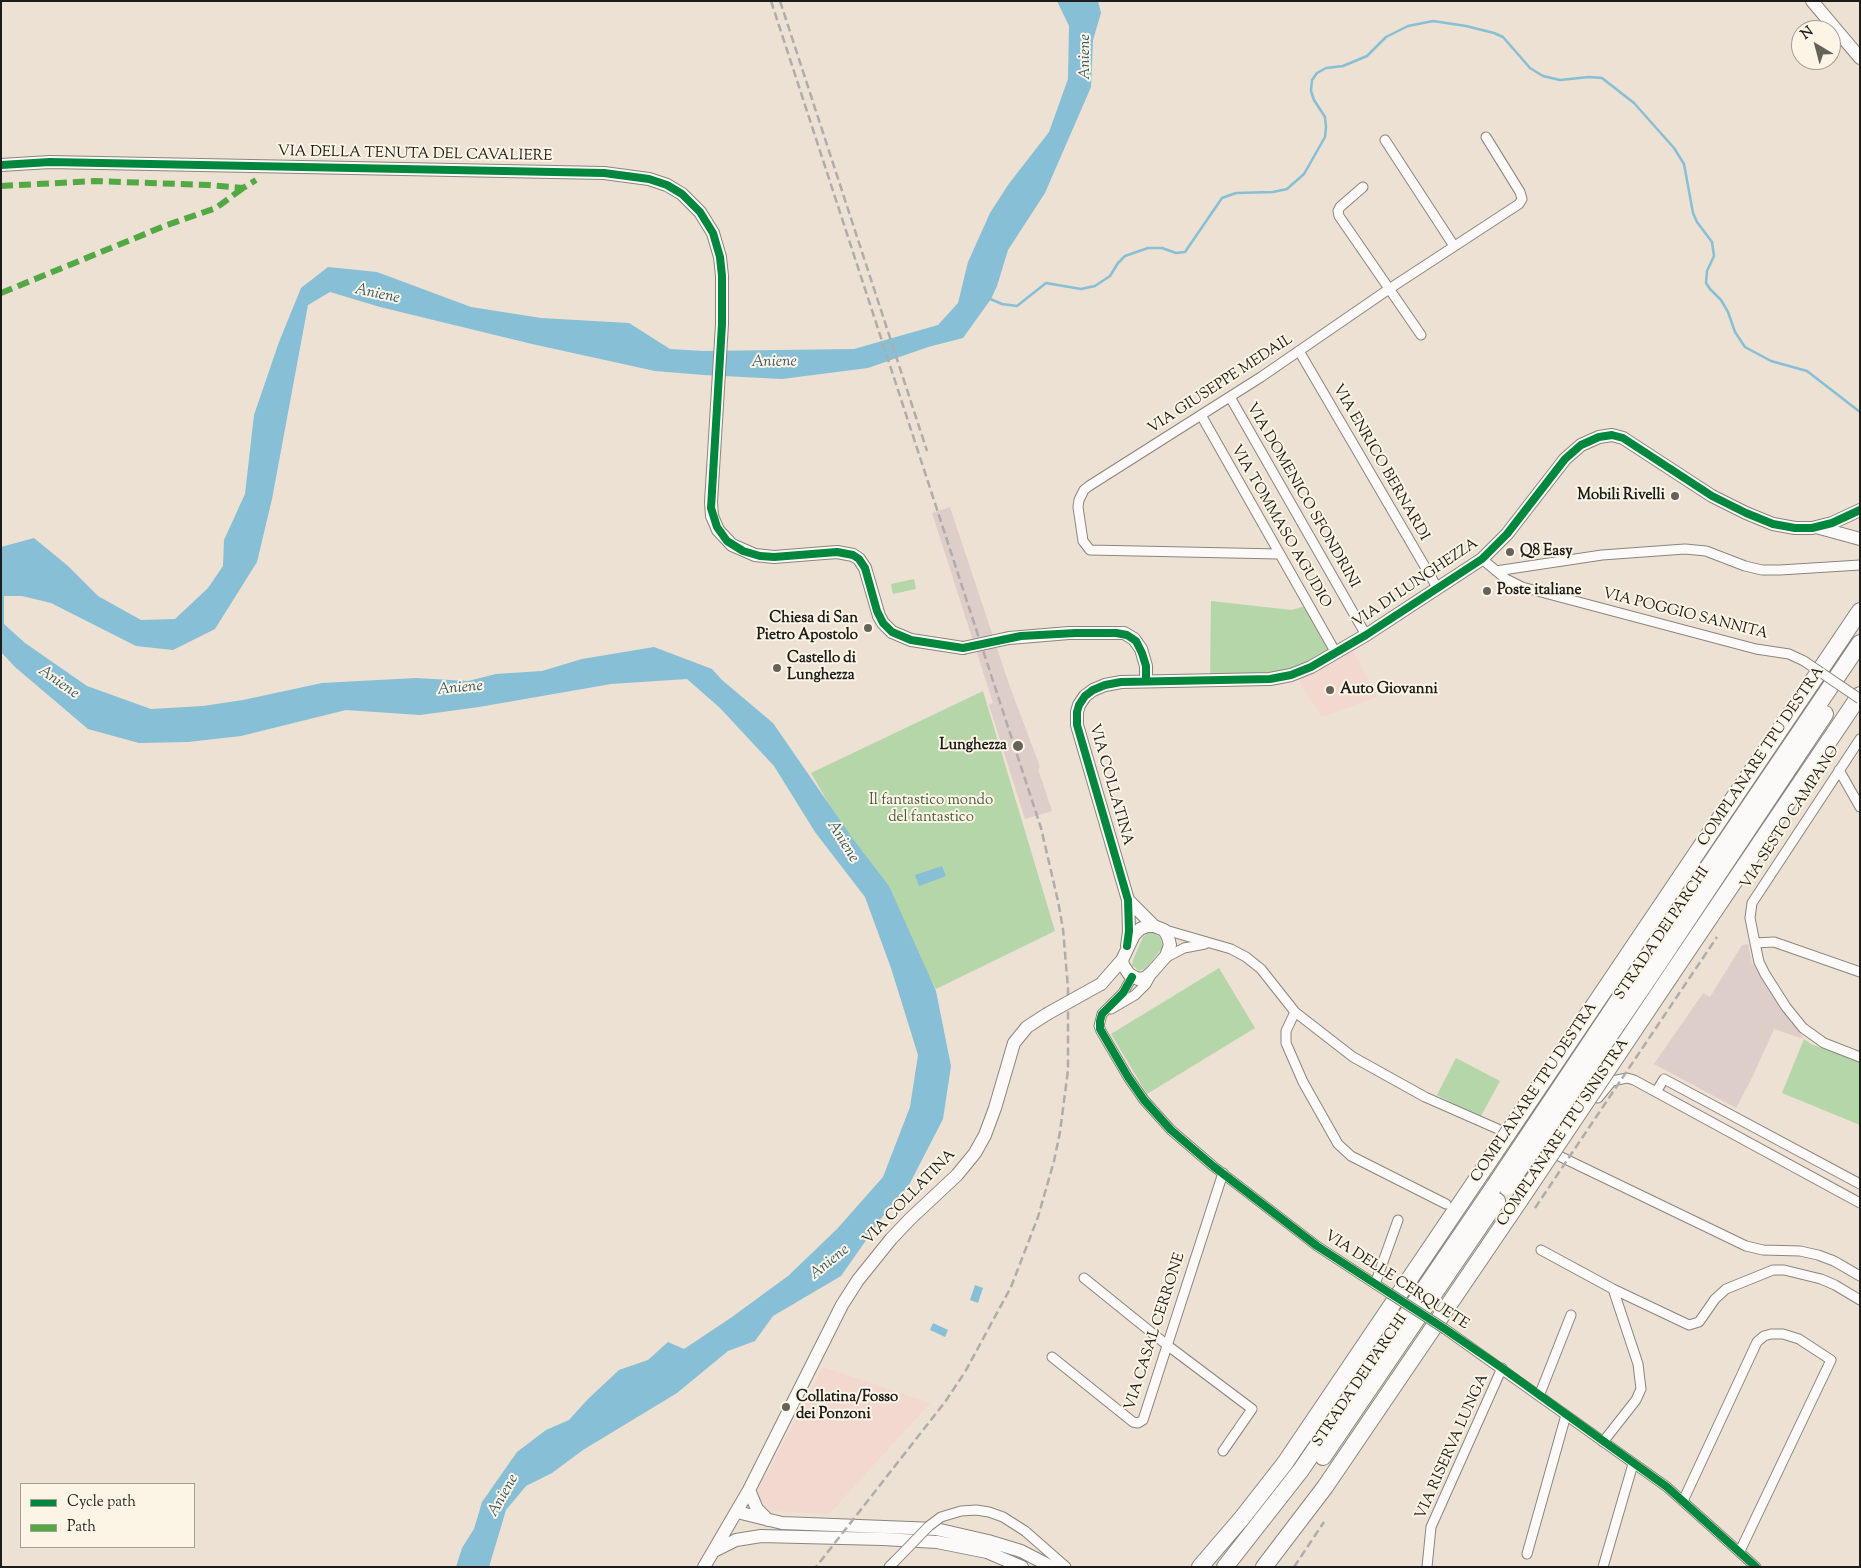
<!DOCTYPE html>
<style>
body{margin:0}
#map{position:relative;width:1861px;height:1568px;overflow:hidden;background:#ece1d2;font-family:"Sorts Mill Goudy",serif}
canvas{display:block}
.frame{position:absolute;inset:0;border:2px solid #1c1c1c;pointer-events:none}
.legend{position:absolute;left:20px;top:1483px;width:175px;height:65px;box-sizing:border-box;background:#fcf5e5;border:1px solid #a29e95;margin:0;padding:6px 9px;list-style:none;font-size:15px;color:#1c1c1c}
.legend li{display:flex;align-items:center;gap:10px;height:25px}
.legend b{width:25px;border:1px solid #a29e95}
.north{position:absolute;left:1791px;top:20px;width:50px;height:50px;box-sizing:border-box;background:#fcf5e5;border:1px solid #a29e95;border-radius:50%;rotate:323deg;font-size:14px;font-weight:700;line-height:20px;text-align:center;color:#1c1c1c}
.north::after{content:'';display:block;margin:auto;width:18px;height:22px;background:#65615c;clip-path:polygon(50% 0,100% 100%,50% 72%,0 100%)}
</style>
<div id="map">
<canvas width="1861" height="1568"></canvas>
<div class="frame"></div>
<ul class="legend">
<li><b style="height:6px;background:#00873e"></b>Cycle path</li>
<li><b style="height:6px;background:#52a943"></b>Path</li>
</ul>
<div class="north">N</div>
</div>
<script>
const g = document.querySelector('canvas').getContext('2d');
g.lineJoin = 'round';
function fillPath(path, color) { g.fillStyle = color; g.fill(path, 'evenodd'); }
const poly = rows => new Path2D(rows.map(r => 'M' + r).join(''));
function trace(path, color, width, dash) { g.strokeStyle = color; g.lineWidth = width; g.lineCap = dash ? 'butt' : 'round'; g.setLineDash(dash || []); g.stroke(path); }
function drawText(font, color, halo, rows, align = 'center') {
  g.font = font + ' "Sorts Mill Goudy",serif'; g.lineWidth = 4; g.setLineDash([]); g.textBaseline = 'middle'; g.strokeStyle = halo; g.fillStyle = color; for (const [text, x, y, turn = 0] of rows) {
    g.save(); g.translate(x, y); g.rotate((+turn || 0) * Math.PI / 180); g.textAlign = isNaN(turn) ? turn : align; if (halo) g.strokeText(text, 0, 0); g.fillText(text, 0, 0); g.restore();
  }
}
const built = poly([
 [1353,650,1377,697,1322,717,1298,679],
 [823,1367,930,1403,829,1514,772,1511,758,1498,757,1487,768,1473]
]);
const industrial = poly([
 [950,507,1010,687,1039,764,1040,768,1038,769,1052,811,1025,819,989,705,993,703,932,513],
 [1748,944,1752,963,1804,1039,1774,1029,1751,1080,1736,1108,1654,1064,1703,993,1710,997,1742,945]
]);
const green = poly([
 [914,579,916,589,893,594,891,584],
 [1211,601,1292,610,1305,606,1331,652,1309,664,1273,676,1210,677],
 [983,691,1055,931,936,989,811,773],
 [1148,933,1153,933,1160,937,1163,947,1146,968,1139,971,1132,965,1133,960,1143,937],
 [1219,968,1255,1028,1147,1094,1111,1034],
 [1804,1039,1811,1044,1860,1062,1860,1125,1782,1093],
 [1456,1058,1500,1081,1480,1118,1437,1095]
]);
const water = poly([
 [1057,1,1098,1,1101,13,1093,40,1091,87,1045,193,1008,250,997,286,991,299,963,338,928,347,868,368,782,379,704,375,655,371,532,344,380,307,330,292,308,305,272,499,257,562,215,629,173,650,136,646,51,603,22,596,4,596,4,624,25,643,87,686,151,709,203,706,243,700,322,683,416,678,468,681,496,674,542,671,582,659,654,647,712,669,722,680,773,723,853,839,889,886,936,991,951,1066,943,1119,909,1185,883,1216,841,1276,773,1316,755,1341,728,1351,677,1393,583,1450,552,1473,526,1486,506,1510,489,1567,456,1567,462,1548,474,1529,482,1502,517,1452,546,1430,569,1420,587,1400,619,1370,648,1360,668,1342,684,1349,732,1317,788,1276,837,1229,883,1177,910,1107,918,1055,891,968,865,897,815,832,774,766,720,708,687,679,611,684,479,707,420,715,346,710,241,736,188,742,139,743,88,729,15,667,1,652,1,547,34,538,68,566,98,596,141,620,175,619,208,588,223,566,224,540,245,494,254,415,279,342,301,288,328,267,377,272,471,307,541,318,629,323,670,349,704,351,854,349,938,325,958,303,968,262,990,213,1008,185,1049,132,1068,79,1069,26],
 [942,866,946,876,919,886,915,875],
 [975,1285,983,1288,978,1303,970,1300],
 [933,1323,948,1330,945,1337,930,1330]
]);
const stream = poly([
 [988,298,1002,304,1017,306,1046,283,1081,289,1095,286,1110,276,1118,263,1125,256,1148,248,1162,248,1176,253,1185,252,1222,198,1236,193,1273,192,1287,189,1304,174,1325,137,1326,127,1325,117,1314,100,1311,91,1312,80,1317,73,1326,68,1343,66,1367,56,1386,37,1408,26,1433,21,1466,26,1494,33,1503,37,1530,68,1543,76,1560,80,1589,77,1602,78,1634,103,1674,148,1684,164,1693,213,1697,222,1712,242,1714,256,1707,271,1706,283,1710,289,1721,300,1728,312,1735,332,1745,347,1771,361,1807,371,1860,412]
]);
const street = poly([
 [1385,140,1454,246],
 [1363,187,1340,207,1338,211,1339,216,1421,335],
 [1299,351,1438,589],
 [1230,397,1366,635],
 [1201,415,1336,653],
 [1279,554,1090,550,1083,541,1078,507,1079,500,1084,490,1089,486,1261,377,1389,289,1519,204,1522,199,1520,192,1486,137],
 [1482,559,1506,579,1522,587,1756,649,1789,654,1804,661],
 [1496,571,1602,555,1685,549,1706,551,1745,566,1762,570,1780,570,1860,565],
 [1839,770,1860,807],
 [1162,929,1231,949,1246,957,1261,969,1295,1012,1286,1031,1286,1043,1303,1082,1338,1144,1351,1156,1446,1204],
 [1755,943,1750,918,1752,903,1860,739],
 [1165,958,1184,948,1205,944],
 [1860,972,1774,942,1755,943,1759,962,1765,974,1786,1007,1803,1028,1824,1043,1860,1057],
 [1132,977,1123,993,1102,1014,1099,1026,1101,1031,1128,1077,1144,1100,1171,1130,1213,1166,1317,1246,1389,1293],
 [1111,1009,1135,995,1146,984,1151,975],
 [1295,1012,1353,1057,1425,1097,1557,1155,1746,1246,1763,1250,1800,1251,1818,1255,1834,1261,1860,1276],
 [1656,1092,1664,1079,1860,1184],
 [1598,1098,1612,1081,1627,1078,1634,1080,1860,1203],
 [1541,1250,1613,1289,1689,1325,1699,1322,1715,1299,1726,1289,1773,1270,1784,1270,1821,1279,1835,1285,1860,1300],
 [1084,1278,1167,1345,1252,1409,1223,1451],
 [1375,1284,1398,1220],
 [1445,1329,1667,1487,1756,1567],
 [1052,1357,1133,1422,1138,1423,1143,1420,1223,1173],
 [1539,1396,1571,1315],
 [1603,1442,1636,1400,1641,1389,1638,1364,1613,1289],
 [1683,1501,1757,1342,1764,1336,1771,1334,1783,1334,1799,1339,1831,1360,1740,1551],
 [1025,1531,1066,1567],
 [1527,1554,1566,1415],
 [889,1567,895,1561],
 [1427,1567,1431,1527,1502,1368],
 [1603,1567,1633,1464]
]);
const secondary = poly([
 [1812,1,1860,58],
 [1,165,50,162,604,173,649,179,667,185,682,194,700,212,713,233,720,257,722,276,722,324,711,502,712,516,718,530,732,545,755,555,774,557,837,552,853,555,859,559,865,568,879,616,883,623,892,632,911,640,963,648],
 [1816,527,1860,539],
 [1009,638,1069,633,1124,633,1134,639,1141,649,1146,666,1146,680],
 [1128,900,1154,926],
 [1147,926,1154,926,1164,930,1168,937,1170,945,1166,956,1152,972,1145,978,1138,979,1129,974,1123,965,1122,960,1134,935,1140,929,1147,926],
 [1127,946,1129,931,1128,900,1077,725,1077,712,1079,705,1085,696,1093,690,1105,685,1121,682,1270,679,1291,675,1311,667,1366,635,1482,559,1507,534,1565,459,1581,445,1599,437,1612,435,1623,438,1712,496,1746,513,1773,524,1795,528,1812,528,1832,523,1860,510],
 [1101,984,1122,960],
 [749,1490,757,1509,768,1520],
 [737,1512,782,1523,936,1529,988,1541,1021,1551,1052,1567],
 [714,1551,736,1540,761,1536,883,1539,937,1542,987,1552,1022,1567],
 [704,1567,749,1490,842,1305,858,1280,891,1239,910,1219,957,1175,975,1153,985,1135,995,1108,1014,1043,1027,1027,1047,1014]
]);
const highway = poly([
 [1632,949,1860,611],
 [1646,959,1860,643],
 [1657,966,1825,714],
 [1671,975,1860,695],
 [1323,1457,1497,1201],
 [1200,1567,1242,1518,1285,1463,1479,1176],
 [1225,1567,1301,1470,1495,1185],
 [1264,1567,1325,1487,1520,1200]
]);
const rail = poly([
 [771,1,1041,828,1058,901,1063,929,1068,988,1068,1070,1060,1132,1054,1161,1038,1217,1011,1287,965,1372,945,1402,816,1567],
 [780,1,927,451],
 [1535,1208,1717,937],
 [1294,1567,1324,1522]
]);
const streetBridge = poly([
 [1804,661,1860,699],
 [1389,1293,1445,1329],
 [895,1561,929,1526,941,1517,961,1511,976,1510,989,1512,1003,1517,1025,1531]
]);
const secondaryBridge = poly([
 [963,648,1009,638],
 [1047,1014,1101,984]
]);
const highwayBridge = poly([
 [1479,1176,1632,949],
 [1495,1185,1646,959],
 [1507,1187,1657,966],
 [1520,1200,1671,975]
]);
const quiet = poly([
 [1,186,95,181,208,185,243,188,256,180],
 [1,293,167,225,216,208,243,188]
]);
const cycleway = poly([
 [1,165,50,162,604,173,649,179,667,185,682,194,700,212,713,233,720,257,722,276,722,324,711,508,717,527,727,541,743,551,760,556,774,557,837,552,853,555,859,559,865,568,877,611,883,623,892,632,911,640,963,648,1021,636,1076,633,1116,633,1127,635,1136,641,1142,653,1146,666,1146,680],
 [1127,946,1129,931,1128,900,1077,725,1077,712,1079,705,1085,696,1093,690,1105,685,1121,682,1270,679,1291,675,1311,667,1366,635,1482,559,1507,534,1565,459,1581,445,1599,437,1612,435,1623,438,1712,496,1746,513,1773,524,1795,528,1812,528,1832,523,1860,510],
 [1132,977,1123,993,1102,1014,1100,1021,1100,1029,1128,1077,1144,1100,1171,1130,1213,1166,1317,1246,1445,1329,1502,1368,1667,1487,1756,1567]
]);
const markers = [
 [1675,496,5,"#65615c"],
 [1510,552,5,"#65615c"],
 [1487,591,5,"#65615c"],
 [868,628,5,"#65615c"],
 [777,668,5,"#65615c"],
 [1330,690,5,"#65615c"],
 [1018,746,6,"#65615c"],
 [786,1407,5,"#65615c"]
];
const streetNames = [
 ["VIA DELLA TENUTA DEL CAVALIERE",415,155,1],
 ["VIA GIUSEPPE MEDAIL",1221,385,-33],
 ["VIA ENRICO BERNARDI",1380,463,60],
 ["VIA DOMENICO SFONDRINI",1302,496,60],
 ["VIA TOMMASO AGUDIO",1280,527,60],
 ["VIA DI LUNGHEZZA",1416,584,-34],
 ["VIA POGGIO SANNITA",1685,615,14],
 ["COMPLANARE TPU DESTRA",1762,757,-56],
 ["VIA COLLATINA",1110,785,74],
 ["VIA SESTO CAMPANO",1791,818,-57],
 ["STRADA DEI PARCHI",1663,934,-56],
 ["COMPLANARE TPU DESTRA",1535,1093,-56],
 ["COMPLANARE TPU SINISTRA",1564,1133,-56],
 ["VIA COLLATINA",910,1198,-46],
 ["VIA DELLE CERQUETE",1396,1281,33],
 ["VIA CASAL CERRONE",1156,1332,-72],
 ["STRADA DEI PARCHI",1361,1381,-56],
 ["VIA RISERVA LUNGA",1453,1447,-66]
];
const poiNames = [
 ["Mobili Rivelli",1665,496,"right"],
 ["Q8 Easy",1520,552],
 ["Poste italiane",1497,591],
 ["Chiesa di San",858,619,"right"],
 ["Pietro Apostolo",858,636,"right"],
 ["Castello di",787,659],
 ["Lunghezza",787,676],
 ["Auto Giovanni",1340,690],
 ["Lunghezza",1007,746,"right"],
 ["Collatina/Fosso",796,1398],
 ["dei Ponzoni",796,1415]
];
const parkNames = [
 ["Il fantastico mondo",931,801],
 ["del fantastico",931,818]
];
const waterNames = [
 ["Aniene",1086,57,-90],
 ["Aniene",377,295,12],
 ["Aniene",774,363,-1],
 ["Aniene",58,683,35],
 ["Aniene",460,689,-5],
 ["Aniene",842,842,58],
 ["Aniene",830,1263,-39],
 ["Aniene",504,1496,-60]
];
fillPath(built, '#f2d8cf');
fillPath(industrial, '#dececa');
fillPath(green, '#b5d6a9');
fillPath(water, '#86bfd6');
trace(stream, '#86bfd6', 2.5);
trace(street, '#8b857d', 11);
trace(secondary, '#8b857d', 14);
trace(highway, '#8b857d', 18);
trace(street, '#fcfaf8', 9);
trace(secondary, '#fcfaf8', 12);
trace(highway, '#fcfaf8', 16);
trace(rail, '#afadab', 2.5, [8, 4]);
trace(streetBridge, '#8b857d', 11, []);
trace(secondaryBridge, '#8b857d', 14, []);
trace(highwayBridge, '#8b857d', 18, []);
trace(streetBridge, '#fcfaf8', 9);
trace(secondaryBridge, '#fcfaf8', 12);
trace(highwayBridge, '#fcfaf8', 16);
trace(quiet, '#52a943', 6, [12, 6]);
trace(cycleway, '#00873e', 8);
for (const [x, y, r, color] of markers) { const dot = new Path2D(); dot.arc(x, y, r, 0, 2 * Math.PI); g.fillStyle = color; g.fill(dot); trace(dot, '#fcf5e5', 2); }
drawText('15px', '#1c1c1c', '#fcf5e5', streetNames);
drawText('bold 15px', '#1c1c1c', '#fcf5e5', poiNames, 'left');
drawText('15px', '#425a41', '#fcf5e5', parkNames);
drawText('italic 16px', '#355767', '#fcf5e5', waterNames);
</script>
